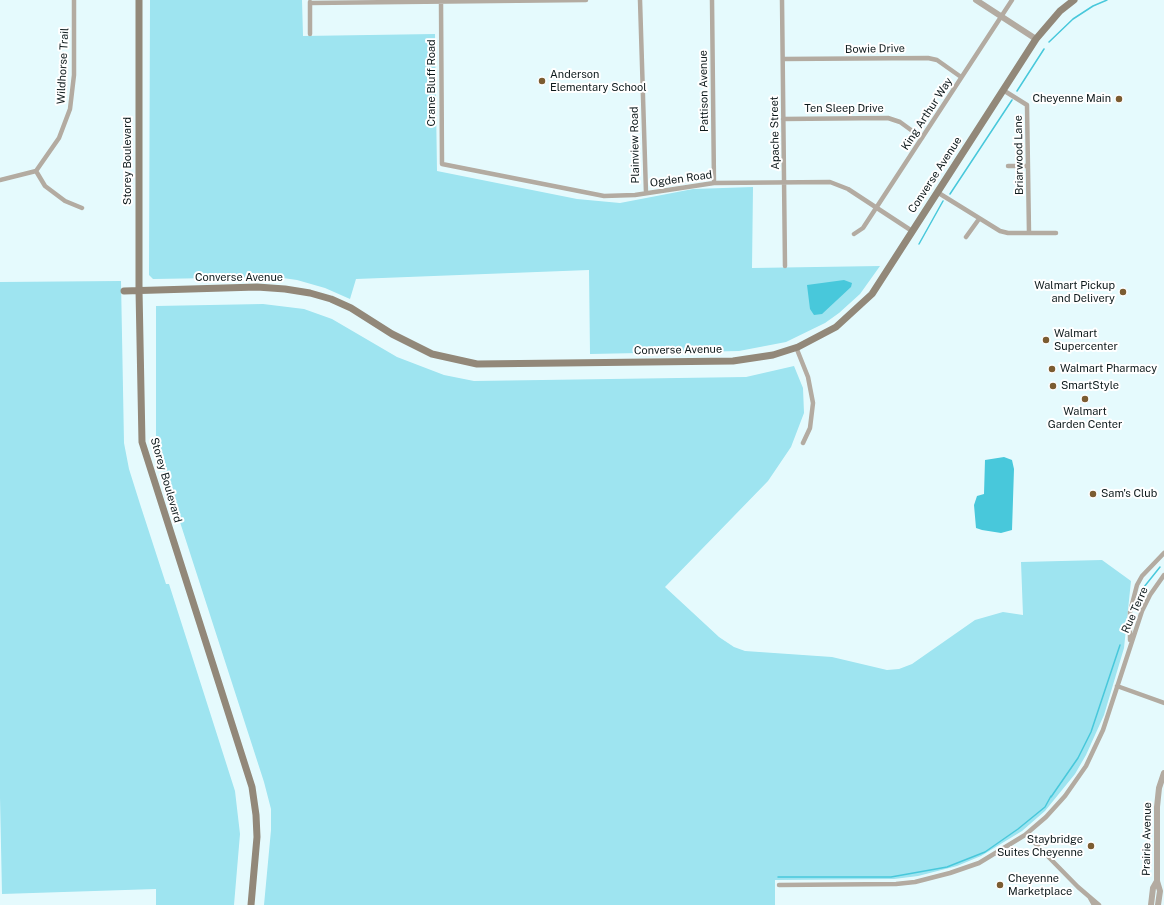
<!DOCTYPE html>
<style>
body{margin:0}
canvas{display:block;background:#e5fafd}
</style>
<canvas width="1164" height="905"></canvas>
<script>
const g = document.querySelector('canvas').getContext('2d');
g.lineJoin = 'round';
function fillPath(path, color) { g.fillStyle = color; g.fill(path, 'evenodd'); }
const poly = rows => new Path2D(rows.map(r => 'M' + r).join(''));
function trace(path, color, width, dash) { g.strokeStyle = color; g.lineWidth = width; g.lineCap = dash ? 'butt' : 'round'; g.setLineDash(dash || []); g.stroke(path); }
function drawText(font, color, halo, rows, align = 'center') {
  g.font = font + ' "Public Sans",sans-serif'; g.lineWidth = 4; g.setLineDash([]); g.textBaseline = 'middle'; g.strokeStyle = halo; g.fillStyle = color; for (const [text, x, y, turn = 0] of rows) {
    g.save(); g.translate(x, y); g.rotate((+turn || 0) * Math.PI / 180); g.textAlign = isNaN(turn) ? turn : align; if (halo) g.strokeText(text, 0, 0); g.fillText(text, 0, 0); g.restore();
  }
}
const green = poly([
 [150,0,302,0,303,36,435,34,437,171,577,199,620,203,693,189,753,187,752,268,880,266,860,294,839,313,825,323,786,342,739,351,590,354,589,270,356,279,350,299,325,288,297,280,276,277,153,279,149,275],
 [121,281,124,443,129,469,140,504,166,584,169,584,235,791,240,834,234,905,156,905,156,889,2,894,0,797,0,282],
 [263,304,304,309,332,319,397,357,444,375,474,381,746,377,794,366,803,388,804,413,791,447,768,481,665,587,719,637,734,647,745,651,832,657,887,670,899,669,912,664,975,620,1003,612,1023,615,1021,562,1102,560,1131,581,1124,648,1104,715,1086,755,1075,774,1045,811,1022,831,981,856,957,866,918,876,894,879,775,880,775,905,264,905,271,830,271,809,264,782,158,454,156,436,156,306]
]);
const water = poly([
 [844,280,852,283,851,287,822,314,814,315,810,309,807,285],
 [1004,457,1012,460,1014,469,1012,530,1001,533,982,530,976,528,974,505,977,496,984,494,985,460]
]);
const stream = poly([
 [1049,42,1073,19,1093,6,1107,0],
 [1017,91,1044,49],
 [950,194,1012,100],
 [919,244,943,201],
 [1144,587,1160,567],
 [1051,797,1078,758,1091,732,1120,645],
 [778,877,891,877,947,867,985,852,1018,829,1045,807,1051,796]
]);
const minor = poly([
 [640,0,646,193],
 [712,0,714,183],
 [782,0,785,266],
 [310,2,310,34],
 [441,2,442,164,604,196,635,195,714,183,830,182,848,189,912,231],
 [310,3,586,0],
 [783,59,928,58,937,60,961,77],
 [1003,90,1027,105,1029,233],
 [783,119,888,118,900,122,922,138],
 [1008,166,1028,166],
 [36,171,59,138,70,109,74,75,74,0],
 [36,171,45,186,65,201,82,208],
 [0,180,36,171],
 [937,192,1000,231,1008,233,1056,233],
 [854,234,863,228,1012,0],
 [966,237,979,219],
 [796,347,808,377,813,403,810,428,803,443],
 [1130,640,1130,612,1137,585,1142,576,1164,553],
 [1117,686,1164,703],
 [1026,834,1078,887,1099,905],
 [779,885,896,884,915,882,950,873,979,863,1025,835,1046,817,1065,796,1086,766,1103,730,1142,611,1150,595,1164,575],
 [1090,898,1094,905]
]);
const tertiary = poly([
 [976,0,1036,39],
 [1151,905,1153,888,1157,881],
 [1158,905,1160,891,1157,881,1157,807,1159,788,1164,773]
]);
const secondary = poly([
 [139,0,139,290,142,442,252,787,256,815,257,837,251,905],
 [124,291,257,287,285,289,310,293,331,299,351,308,392,334,432,354,477,364,733,361,773,355,798,347,836,327,872,294,1036,39,1060,11,1074,0]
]);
const markers = [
 [542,81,4,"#7b5c31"],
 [1119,99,4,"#7b5c31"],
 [1123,292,4,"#7b5c31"],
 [1046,340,4,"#7b5c31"],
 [1052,369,4,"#7b5c31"],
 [1053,386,4,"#7b5c31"],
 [1085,399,4,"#7b5c31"],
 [1093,494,4,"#7b5c31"],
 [1091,846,4,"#7b5c31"],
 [1000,885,4,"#7b5c31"]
];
const streetNames = [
 ["Bowie Drive",875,49,-1],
 ["Wildhorse Trail",63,66,-87],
 ["Crane Bluff Road",432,83,-90],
 ["Pattison Avenue",704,91,-91],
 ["Ten Sleep Drive",844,109],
 ["King Arthur Way",927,114,-57],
 ["Apache Street",775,133,-91],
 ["Plainview Road",635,145,-91],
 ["Briarwood Lane",1019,155,-91],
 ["Storey Boulevard",128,161,-90],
 ["Converse Avenue",935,175,-57],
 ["Ogden Road",681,179,-8],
 ["Converse Avenue",239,278],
 ["Converse Avenue",678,350,-1],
 ["Storey Boulevard",166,480,74],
 ["Rue Terre",1135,610,-66],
 ["Prairie Avenue",1147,839,-89]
];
const poiNames = [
 ["Anderson",550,75],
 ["Elementary School",550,88],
 ["Cheyenne Main",1111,99,"right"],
 ["Walmart Pickup",1115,286,"right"],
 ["and Delivery",1115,299,"right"],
 ["Walmart",1054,334],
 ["Supercenter",1054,347],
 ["Walmart Pharmacy",1060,369],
 ["SmartStyle",1061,386],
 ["Walmart",1085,412,"center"],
 ["Garden Center",1085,425,"center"],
 ["Sam's Club",1101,494],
 ["Staybridge",1083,840,"right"],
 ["Suites Cheyenne",1083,853,"right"],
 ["Cheyenne",1008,879],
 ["Marketplace",1008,892]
];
fillPath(green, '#9ee4f0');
fillPath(water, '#48c8db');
trace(stream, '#48c8db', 1.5);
trace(minor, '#b3aba1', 4.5);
trace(tertiary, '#b3aba1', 6);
trace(secondary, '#928879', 7);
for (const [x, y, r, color] of markers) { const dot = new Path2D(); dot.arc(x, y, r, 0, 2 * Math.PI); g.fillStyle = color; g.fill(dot); trace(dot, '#fff', 1.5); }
drawText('11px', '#0d191b', '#fff', streetNames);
drawText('11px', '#0d191b', '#fff', poiNames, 'left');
</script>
